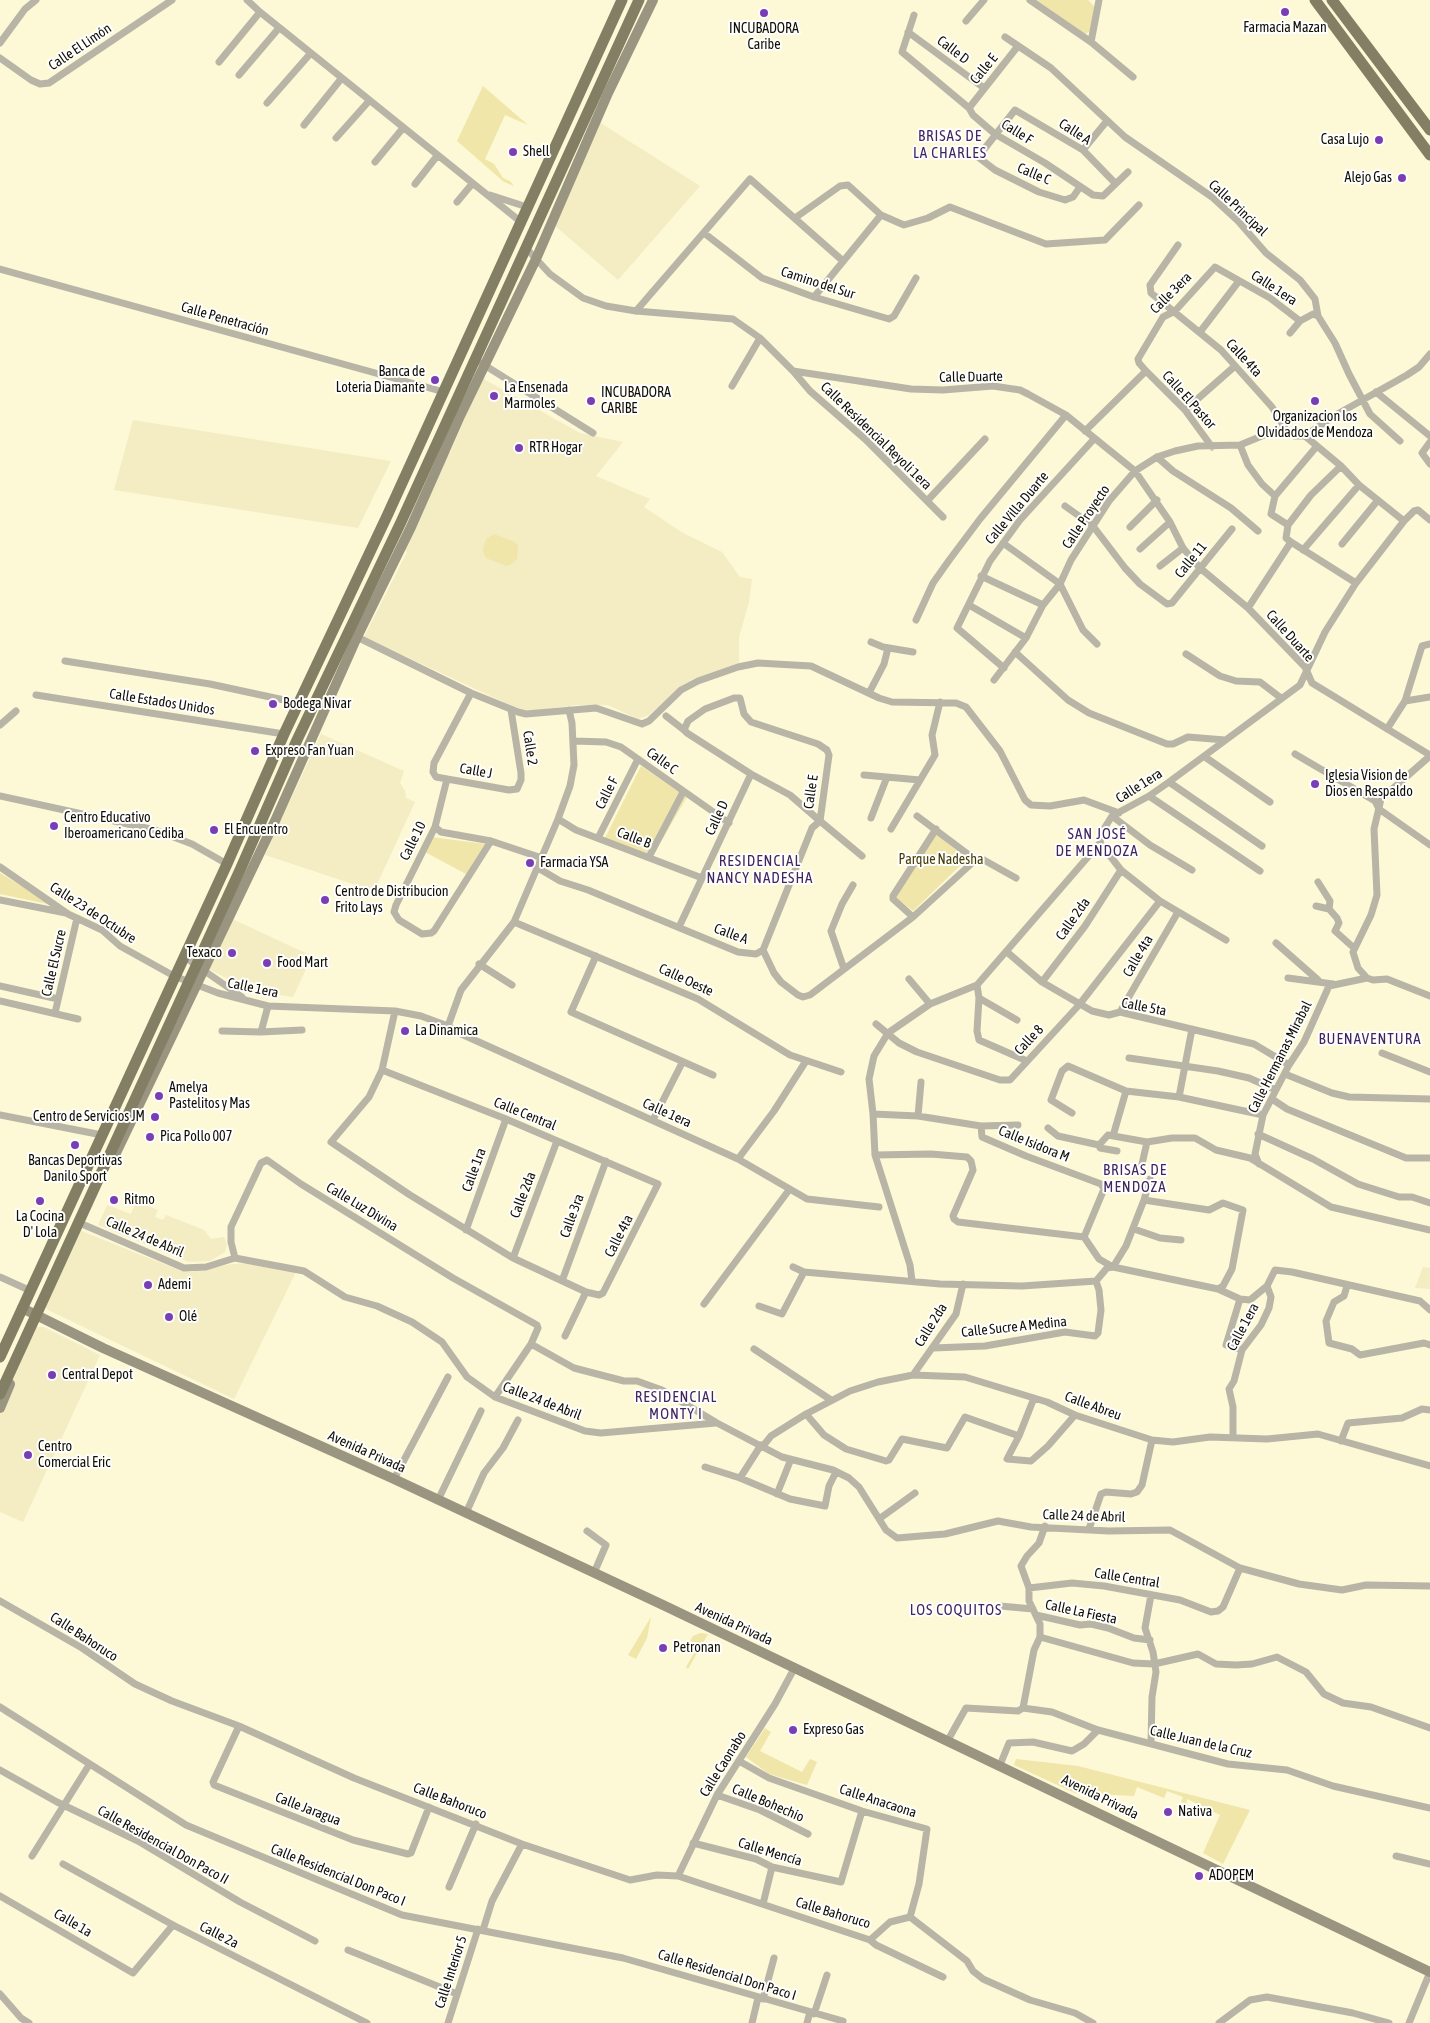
<!DOCTYPE html>
<meta charset="utf-8">
<style>
body{margin:0}
canvas{display:block;background:#fdf8d5}
</style>
<canvas width="1430" height="2023"></canvas>
<script>
const g = document.querySelector('canvas').getContext('2d');
g.lineJoin = 'round';
function fillPath(path, color) { g.fillStyle = color; g.fill(path, 'evenodd'); }
const poly = rows => new Path2D(rows.map(r => 'M' + r).join(''));
function trace(path, color, width, dash) { g.strokeStyle = color; g.lineWidth = width; g.lineCap = dash ? 'butt' : 'round'; g.setLineDash(dash || []); g.stroke(path); }
function drawText(font, color, halo, rows, align = 'center') {
  g.font = font + ' "Asap Condensed",sans-serif'; g.lineWidth = 4; g.setLineDash([]); g.textBaseline = 'middle'; g.strokeStyle = halo; g.fillStyle = color; for (const [text, x, y, turn = 0] of rows) {
    g.save(); g.translate(x, y); g.rotate((+turn || 0) * Math.PI / 180); g.textAlign = isNaN(turn) ? turn : align; if (halo) g.strokeText(text, 0, 0); g.fillText(text, 0, 0); g.restore();
  }
}
const built = poly([
 [599,122,700,186,618,280,554,225],
 [482,378,580,433,623,442,596,476,650,499,644,507,683,533,722,552,740,577,752,579,749,602,739,637,739,663,693,679,683,685,649,715,638,719,608,705,577,705,530,711,514,707,364,637,407,552,395,545,437,451,450,453],
 [133,420,391,461,358,528,114,490],
 [321,734,404,771,400,783,405,791,406,798,415,802,374,891,265,855],
 [230,918,312,956,293,997,279,995,280,991,264,988,251,982,247,989,211,970,207,965],
 [136,1201,158,1210,155,1217,163,1220,166,1215,204,1230,211,1239,224,1237,227,1244,225,1252,210,1261,189,1262,98,1225,107,1205,131,1214],
 [79,1230,181,1271,191,1272,232,1264,250,1263,296,1272,234,1399,48,1310,45,1306],
 [1423,1267,1430,1268,1430,1289,1415,1288],
 [38,1327,44,1327,100,1355,23,1522,0,1512,0,1395,35,1328]
]);
const green = poly([
 [1036,0,1088,0,1095,7,1091,31,1085,34],
 [483,86,528,125,505,115,485,159,494,164,503,178,510,181,514,186,504,182,457,141],
 [494,534,515,542,518,546,517,559,510,565,506,566,486,558,484,554,483,549,486,539],
 [641,766,687,797,652,857,605,838],
 [936,834,967,859,913,911,896,898],
 [432,837,485,844,466,874,425,852],
 [0,873,52,905,0,894],
 [651,1617,647,1638,636,1659,628,1655],
 [700,1633,708,1634,688,1669,686,1667,698,1646,690,1641,693,1636],
 [765,1728,771,1732,760,1751,802,1772,810,1759,817,1762,807,1785,769,1774,746,1757],
 [1016,1759,1078,1766,1250,1810,1223,1864,1203,1853,1220,1815,1187,1799,1186,1805,1180,1806,1184,1803,1181,1802,1183,1797,1167,1791,1164,1798,1137,1787,1134,1796,1075,1793,1014,1765]
]);
const street = poly([
 [247,0,260,12],
 [1030,0,1091,42,1133,77],
 [914,15,902,52,969,108,973,115,995,134,1045,163,1093,195,1103,196,1128,172],
 [966,21,984,0],
 [908,32,984,88],
 [1005,37,1051,68,1125,137,1212,197,1238,221,1266,253,1300,280,1315,299,1318,316,1335,343,1349,374,1370,414,1400,441],
 [1091,42,1099,0],
 [0,43,25,9,36,0],
 [0,58,31,80,40,84,49,83,172,0],
 [219,62,260,12,521,222],
 [239,75,279,28],
 [267,103,310,54],
 [969,108,1018,46],
 [304,125,341,79],
 [336,138,369,101],
 [1083,150,1106,122],
 [375,162,403,128],
 [415,184,437,156],
 [1080,187,1073,197,1065,200,1039,192,995,170,978,157,1015,110,1083,150,1115,183],
 [490,195,527,207],
 [457,202,472,184],
 [795,218,840,186,848,185,881,215,904,225,928,218,950,207,1046,244,1105,240,1139,205],
 [704,233,762,278,814,297,889,319,894,316,916,278],
 [1178,245,1150,285,1151,293,1221,350,1272,407,1286,430],
 [526,248,550,274,583,298,606,306,636,311,733,319,760,338,793,371,911,389,943,390,993,386,1020,390,1028,394,1066,415,1135,471,1170,522,1183,548,1200,568,1248,608,1305,667,1312,683,1430,755],
 [0,269,444,392],
 [814,297,881,215],
 [636,311,750,179,843,261],
 [1200,332,1239,281],
 [1290,333,1300,321],
 [481,363,593,433],
 [793,371,810,391,865,439,943,517],
 [1146,371,1185,410,1212,447],
 [732,386,760,338],
 [1376,392,1430,436],
 [1185,410,1235,366],
 [1085,431,1146,371,1139,363,1138,359,1163,317,1175,311,1215,267,1270,298,1300,321,1313,314,1318,316],
 [1305,436,1341,466,1359,485,1404,521],
 [1430,442,1422,453,1430,464],
 [1240,445,1248,465,1262,484,1275,496],
 [1317,446,1275,496,1271,514,1288,525,1311,495,1341,466],
 [1157,457,1173,471,1231,508,1258,531],
 [927,501,985,439],
 [1065,506,1093,526,1125,568,1140,584,1167,604,1172,603,1232,529],
 [1130,527,1157,500],
 [1291,542,1356,583],
 [1003,543,1060,584,1083,630,1097,644],
 [1342,544,1378,500],
 [1140,549,1170,522],
 [1303,550,1359,485],
 [1160,566,1183,548],
 [981,576,1043,605],
 [969,605,1026,638],
 [1248,608,1291,542,1286,538,1288,525],
 [916,620,933,583,950,559,980,519,1066,415],
 [357,637,471,693,518,712,526,714,596,708,642,724,649,721,681,690,698,681,738,667,758,663,811,666,879,698,892,702,956,703,966,707,1000,751,1025,800,1031,805,1050,806,1084,800,1119,813],
 [871,642,883,647,913,652],
 [1015,652,1068,700,1089,713,1167,744,1173,744,1188,737,1225,740],
 [1186,654,1220,676,1236,681,1260,682,1281,698],
 [65,661,210,684,298,703],
 [1004,668,957,628,990,561,1020,520,1094,439],
 [994,680,1026,638,1043,605,1060,584,1071,560,1109,501,1135,471,1157,457,1175,451,1198,446,1240,445,1274,431,1286,430,1295,436,1305,436,1334,416,1407,375,1419,367,1430,354],
 [471,693,434,763,433,772,436,777,509,790,517,789,521,780,521,773,511,710],
 [869,693,884,664,888,648],
 [36,695,284,734],
 [1405,701,1430,697],
 [666,716,684,730],
 [0,725,16,711],
 [1387,729,1405,701,1422,646,1430,644],
 [574,741,606,742,621,747,729,823],
 [1295,754,1375,801,1379,809,1430,845],
 [1205,757,1270,802],
 [864,775,920,780],
 [447,779,435,827,396,905,394,912,399,920,422,934,431,933,434,931,491,841],
 [1169,782,1262,846],
 [0,796,155,830,192,844,227,864],
 [1149,796,1260,871],
 [917,816,973,858,982,859,1016,878],
 [1112,816,1150,845,1192,870],
 [871,818,887,777],
 [558,819,576,830,702,878],
 [435,827,441,832,491,841,542,858],
 [891,829,935,755,932,735,940,702],
 [598,838,638,759],
 [1100,843,1121,870,1160,901,1226,940],
 [649,857,683,792],
 [0,867,68,914,102,930,120,946,174,976,218,993,268,1006,395,1011,421,1016,448,1026,459,1033,738,1159,807,1199,879,1207],
 [538,868,560,881,588,890,738,952,756,954,763,950,774,973,781,982,798,995,803,997,810,995,913,917,971,864,973,858],
 [1318,882,1330,901,1329,909],
 [0,900,66,913],
 [1316,906,1329,909,1337,918,1339,923,1335,931,1354,948],
 [913,917,893,899,893,896,936,829],
 [514,922,698,999,790,1055,841,1072],
 [679,927,751,774],
 [1276,943,1318,980],
 [763,950,812,828,820,821,829,755,827,750,818,744,751,722,744,714,740,698,734,698,705,709,688,721,684,730,687,733,751,774,790,795,820,821,862,856],
 [1007,952,1042,982,1092,1011,1109,1015,1120,1012,1254,1044,1289,1065],
 [183,956,242,997],
 [596,956,571,1012,713,1075],
 [479,964,512,985],
 [844,969,831,931,842,904,853,885],
 [1288,978,1333,984],
 [1367,978,1358,968,1353,952,1371,915,1377,895,1374,829,1381,799,1430,756],
 [909,979,930,1004],
 [1042,982,1085,926,1121,870],
 [977,985,979,998,977,1031,979,1040,1027,1061],
 [0,986,58,999],
 [979,998,1017,1020],
 [0,1001,78,1019],
 [268,1006,261,1032,302,1030],
 [1120,1012,1178,912],
 [55,1013,77,918],
 [876,1024,899,1043,917,1052,1000,1080,1010,1080,1079,1005,1160,901],
 [448,1026,461,990,514,922,558,819,570,786,574,765,572,723,569,710],
 [222,1031,261,1032],
 [1382,1053,1430,1072],
 [1129,1058,1218,1071,1249,1078,1276,1090],
 [382,1070,506,1119,658,1184,603,1293,599,1295,586,1292,513,1258,410,1195,331,1142,369,1097,382,1070,395,1011],
 [1285,1074,1332,1093,1349,1097,1430,1099],
 [1179,1097,1192,1029],
 [1272,1099,1287,1109,1406,1158,1430,1158],
 [1072,1113,1051,1100,1062,1071,1068,1066,1126,1091,1179,1097,1263,1115],
 [873,1114,918,1116,981,1126,982,1137,1026,1156,1101,1184,1104,1189,1084,1237,1099,1259,1113,1267,1218,1289,1240,1299,1250,1300,1267,1286,1275,1270,1292,1272,1420,1301,1430,1310],
 [0,1115,102,1135],
 [918,1116,921,1082],
 [653,1120,682,1063],
 [981,1126,1018,1125],
 [1048,1128,1058,1136,1099,1145,1108,1135,1147,1142,1172,1138,1195,1138,1216,1150,1250,1158,1331,1207,1430,1230],
 [1258,1134,1313,1159,1358,1184,1399,1197,1412,1197,1430,1203],
 [1113,1136,1126,1091],
 [1099,1145,1100,1148,1117,1151],
 [875,1155,931,1154,967,1157,971,1161,973,1170,953,1216,954,1219,958,1222,1084,1237],
 [738,1159,774,1111,806,1061],
 [1259,1164,1255,1154,1263,1115,1289,1065,1304,1042,1329,986,1367,978,1373,980,1387,979,1430,996],
 [1140,1173,1147,1142],
 [1144,1200,1209,1210,1223,1203,1243,1210,1232,1269,1223,1286,1218,1289],
 [82,1224,184,1268,206,1267,235,1258,304,1271,345,1297,377,1306,412,1322,442,1342,467,1377,495,1397,585,1431,601,1433,716,1423],
 [1134,1229,1160,1238,1181,1240],
 [466,1230,506,1119],
 [235,1258,231,1242,231,1227,261,1163,267,1160,301,1184,453,1278,537,1325,538,1328,531,1344,495,1397],
 [513,1258,557,1141],
 [793,1267,804,1272,940,1284,1022,1286,1096,1281],
 [0,1277,31,1291],
 [562,1281,606,1161],
 [912,1281,910,1265,875,1155,873,1114,869,1079,874,1056,888,1033,930,1004,977,985,1100,843,1102,832,1112,816,1149,796,1169,782,1300,685,1325,632,1356,583,1404,521,1414,511,1418,510,1430,520],
 [1347,1286,1344,1296,1334,1302,1326,1321,1329,1343,1352,1349,1360,1355,1424,1343,1430,1345],
 [1240,1299,1226,1345,1242,1350],
 [704,1304,789,1190],
 [759,1306,782,1314,804,1272],
 [565,1336,586,1292],
 [531,1344,574,1368,624,1381,637,1381,662,1390,717,1423,782,1457,833,1470,849,1478,859,1487,886,1530,897,1538,945,1534,998,1521,1031,1527,1109,1531,1170,1530,1240,1568,1299,1584,1342,1590,1366,1585,1430,1586],
 [933,1348,985,1346,1065,1332,1095,1336,1098,1333,1101,1310,1099,1290,1096,1281,1107,1268,1113,1267,1126,1246,1144,1200,1150,1179],
 [754,1349,831,1400],
 [913,1375,956,1314,963,1284],
 [806,1414,824,1435,846,1449,886,1461,889,1460,902,1439,947,1448,965,1417,1019,1436,1007,1459,1031,1461,1048,1446,1075,1415],
 [1019,1436,1034,1398],
 [1233,1438,1233,1407,1229,1389,1234,1381,1242,1350,1261,1325,1269,1308,1271,1297,1267,1286],
 [1341,1441,1348,1423,1402,1418,1422,1409,1430,1410],
 [761,1445,740,1478,790,1499,825,1506,829,1486,836,1472],
 [763,1446,771,1436,806,1414,850,1391,878,1382,913,1375,965,1377,1047,1402,1075,1415,1152,1440,1173,1442,1210,1437,1267,1439,1318,1434,1430,1466],
 [705,1467,740,1478],
 [394,1479,448,1377],
 [777,1494,791,1459],
 [438,1500,481,1411],
 [466,1513,484,1473,503,1448,518,1420],
 [879,1519,915,1493],
 [1089,1529,1101,1494,1106,1492,1131,1494,1137,1492,1142,1485,1152,1440],
 [587,1531,606,1545,594,1573],
 [1029,1588,1072,1583,1104,1586,1180,1600,1211,1612,1218,1611,1223,1607,1240,1568],
 [0,1601,82,1648,135,1684,172,1701,239,1726,354,1778,522,1844,630,1880,657,1875,678,1876,870,1940,890,1922,910,1917],
 [1000,1606,1033,1609],
 [1036,1615,1080,1625,1091,1624,1108,1628,1134,1638,1150,1640],
 [1040,1637,1133,1663,1154,1664,1198,1654,1216,1664,1236,1665,1252,1664,1277,1657,1306,1672,1324,1694,1343,1703,1371,1707,1430,1728],
 [0,1707,186,1825,402,1915,623,1958,843,2021],
 [1023,1708,1034,1650,1040,1637,1040,1624,1029,1601,1029,1588,1021,1566,1027,1556,1039,1543,1045,1526],
 [239,1726,213,1782,214,1785,353,1840,408,1854,411,1853,429,1807],
 [948,1740,966,1708,1018,1711,1023,1708,1052,1712,1098,1730,1228,1764,1287,1770,1333,1786,1430,1808],
 [1151,1743,1152,1697,1156,1672,1153,1652,1145,1628,1151,1595],
 [739,1761,769,1778,862,1811,927,1829,919,1884,910,1917],
 [1000,1765,1009,1743,1033,1742,1072,1751,1084,1744,1098,1730],
 [0,1770,57,1802,138,1841,240,1902,315,1941],
 [717,1795,760,1810,808,1834],
 [693,1843,756,1859,772,1867,841,1882,862,1811],
 [32,1856,89,1765],
 [1396,1856,1430,1864],
 [63,1864,173,1925,367,2023],
 [678,1876,717,1795,775,1704,795,1667],
 [449,1887,476,1824],
 [0,1896,133,1973,173,1925],
 [763,1904,772,1867],
 [910,1917,967,1961,973,1971,983,1979,1030,2000,1075,2013,1093,2023],
 [483,1930,492,1901,522,1844],
 [870,1940,876,1945,943,1977],
 [348,1950,457,1994],
 [0,1994,21,2018,29,2023],
 [763,1999,774,1958],
 [814,2014,827,1975],
 [448,2023,478,1929],
 [752,2023,758,1998],
 [807,2023,810,2012],
 [1219,2023,1250,2000,1267,1997,1353,2013,1389,2023],
 [1409,2023,1430,1972]
]);
const secondary = poly([
 [114,1157,275,821,357,637,411,527,460,416,536,259,608,93,653,0],
 [22,1308,103,1348,394,1479,663,1605,1430,1972],
 [0,1408,10,1384]
]);
const primary = poly([
 [1315,0,1430,155],
 [1332,0,1430,130],
 [0,1357,227,864,284,734,387,516,622,0],
 [0,1394,240,870,297,740,401,522,639,0]
]);
const markers = [
 [1285,12,5,"#793eb3"],
 [764,13,5,"#793eb3"],
 [1379,140,5,"#793eb3"],
 [513,152,5,"#793eb3"],
 [1402,178,5,"#793eb3"],
 [435,380,5,"#793eb3"],
 [494,396,5,"#793eb3"],
 [591,401,5,"#793eb3"],
 [1315,401,5,"#793eb3"],
 [519,448,5,"#793eb3"],
 [273,704,5,"#793eb3"],
 [255,751,5,"#793eb3"],
 [1315,784,5,"#793eb3"],
 [54,826,5,"#793eb3"],
 [214,830,5,"#793eb3"],
 [530,863,5,"#793eb3"],
 [325,900,5,"#793eb3"],
 [232,953,5,"#793eb3"],
 [267,963,5,"#793eb3"],
 [405,1031,5,"#793eb3"],
 [159,1096,5,"#793eb3"],
 [155,1117,5,"#793eb3"],
 [150,1137,5,"#793eb3"],
 [75,1145,5,"#793eb3"],
 [114,1200,5,"#793eb3"],
 [40,1201,5,"#793eb3"],
 [148,1285,5,"#793eb3"],
 [169,1317,5,"#793eb3"],
 [52,1375,5,"#793eb3"],
 [28,1455,5,"#793eb3"],
 [663,1648,5,"#793eb3"],
 [793,1730,5,"#793eb3"],
 [1168,1812,5,"#793eb3"],
 [1199,1876,5,"#793eb3"]
];
const poiNames = [
 ["Farmacia Mazan",1285,28,"center"],
 ["INCUBADORA",764,29,"center"],
 ["Caribe",764,45,"center"],
 ["Casa Lujo",1369,140,"right"],
 ["Shell",523,152],
 ["Alejo Gas",1392,178,"right"],
 ["Banca de",425,372,"right"],
 ["Loteria Diamante",425,388,"right"],
 ["La Ensenada",504,388],
 ["Marmoles",504,404],
 ["INCUBADORA",601,393],
 ["CARIBE",601,409],
 ["Organizacion los",1315,417,"center"],
 ["Olvidados de Mendoza",1315,433,"center"],
 ["RTR Hogar",529,448],
 ["Bodega Nivar",283,704],
 ["Expreso Fan Yuan",265,751],
 ["Iglesia Vision de",1325,776],
 ["Dios en Respaldo",1325,792],
 ["Centro Educativo",64,818],
 ["Iberoamericano Cediba",64,834],
 ["El Encuentro",224,830],
 ["Farmacia YSA",540,863],
 ["Centro de Distribucion",335,892],
 ["Frito Lays",335,908],
 ["Texaco",222,953,"right"],
 ["Food Mart",277,963],
 ["La Dinamica",415,1031],
 ["Amelya",169,1088],
 ["Pastelitos y Mas",169,1104],
 ["Centro de Servicios JM",145,1117,"right"],
 ["Pica Pollo 007",160,1137],
 ["Bancas Deportivas",75,1161,"center"],
 ["Danilo Sport",75,1177,"center"],
 ["Ritmo",124,1200],
 ["La Cocina",40,1217,"center"],
 ["D' Lola",40,1233,"center"],
 ["Ademi",158,1285],
 ["Olé",179,1317],
 ["Central Depot",62,1375],
 ["Centro",38,1447],
 ["Comercial Eric",38,1463],
 ["Petronan",673,1648],
 ["Expreso Gas",803,1730],
 ["Nativa",1178,1812],
 ["ADOPEM",1209,1876]
];
const streetNames = [
 ["Calle El Limón",80,47,-34],
 ["Calle D",953,50,37],
 ["Calle E",984,69,-51],
 ["Calle F",1017,132,32],
 ["Calle A",1075,132,33],
 ["Calle C",1034,174,23],
 ["Calle Principal",1238,208,43],
 ["Camino del Sur",818,283,18],
 ["Calle 1era",1274,288,33],
 ["Calle 3era",1171,293,-45],
 ["Calle Penetración",225,319,16],
 ["Calle 4ta",1244,358,47],
 ["Calle Duarte",971,377,-1],
 ["Calle El Pastor",1189,400,48],
 ["Calle Residencial Reyoli 1era",876,436,44],
 ["Calle Villa Duarte",1017,508,-50],
 ["Calle Proyecto",1086,517,-56],
 ["Calle 11",1191,560,-51],
 ["Calle Duarte",1290,636,48],
 ["Calle Estados Unidos",162,702,9],
 ["Calle 2",530,748,81],
 ["Calle C",662,761,36],
 ["Calle J",476,771,10],
 ["Calle 1era",1139,786,-32],
 ["Calle E",811,792,-82],
 ["Calle F",607,793,-63],
 ["Calle D",717,818,-65],
 ["Calle B",634,838,21],
 ["Calle 10",413,841,-64],
 ["Calle 23 de Octubre",93,913,33],
 ["Calle 2da",1073,919,-55],
 ["Calle A",731,934,20],
 ["Calle 4ta",1138,956,-60],
 ["Calle El Sucre",54,963,-77],
 ["Calle Oeste",686,980,25],
 ["Calle 1era",253,988,12],
 ["Calle 5ta",1144,1007,11],
 ["Calle 8",1029,1040,-47],
 ["Calle Hermanas Mirabal",1280,1057,-63],
 ["Calle 1era",667,1113,24],
 ["Calle Central",525,1114,22],
 ["Calle Isidora M",1034,1144,22],
 ["Calle 1ra",474,1170,-70],
 ["Calle 2da",523,1195,-69],
 ["Calle Luz Divina",362,1207,31],
 ["Calle 3ra",572,1216,-70],
 ["Calle 4ta",619,1236,-63],
 ["Calle 24 de Abril",145,1237,23],
 ["Calle 2da",931,1325,-58],
 ["Calle Sucre A Medina",1014,1327,-6],
 ["Calle 1era",1243,1327,-62],
 ["Calle 24 de Abril",542,1401,21],
 ["Calle Abreu",1093,1406,20],
 ["Avenida Privada",367,1452,24],
 ["Calle 24 de Abril",1084,1516,2],
 ["Calle Central",1127,1578,9],
 ["Calle La Fiesta",1081,1612,12],
 ["Avenida Privada",734,1624,25],
 ["Calle Bahoruco",84,1637,33],
 ["Calle Juan de la Cruz",1201,1742,13],
 ["Calle Caonabo",723,1764,-58],
 ["Avenida Privada",1100,1797,26],
 ["Calle Bahoruco",450,1801,21],
 ["Calle Anacaona",878,1801,18],
 ["Calle Bohechío",768,1803,23],
 ["Calle Jaragua",308,1809,21],
 ["Calle Residencial Don Paco II",163,1845,29],
 ["Calle Mencía",770,1852,17],
 ["Calle Residencial Don Paco I",338,1875,22],
 ["Calle Bahoruco",833,1913,17],
 ["Calle 1a",73,1923,30],
 ["Calle 2a",219,1935,27],
 ["Calle Interior 5",451,1972,-72],
 ["Calle Residencial Don Paco I",727,1975,17]
];
const parkNames = [
 ["Parque Nadesha",941,860]
];
const neighbourhoodNames = [
 ["BRISAS DE",950,136],
 ["LA CHARLES",950,153],
 ["SAN JOSÉ",1097,834],
 ["DE MENDOZA",1097,851],
 ["RESIDENCIAL",760,861],
 ["NANCY NADESHA",760,878],
 ["BUENAVENTURA",1370,1039],
 ["BRISAS DE",1135,1170],
 ["MENDOZA",1135,1187],
 ["RESIDENCIAL",676,1397],
 ["MONTY I",676,1414],
 ["LOS COQUITOS",956,1610]
];
fillPath(built, '#f4edc3');
fillPath(green, '#f0e6a9');
trace(street, '#b8b5a7', 7);
trace(secondary, '#999580', 10);
trace(primary, '#837f65', 11);
for (const [x, y, r, color] of markers) { const dot = new Path2D(); dot.arc(x, y, r, 0, 2 * Math.PI); g.fillStyle = color; g.fill(dot); trace(dot, '#fff', 2); }
drawText('14px', '#110f04', '#fff', poiNames, 'left');
drawText('14px', '#110f04', '#fff', streetNames);
drawText('14px', '#463d06', '#fff', parkNames);
g.letterSpacing = '1px';
drawText('15px', '#41255f', '#fff', neighbourhoodNames);
g.letterSpacing = '0px';
</script>
